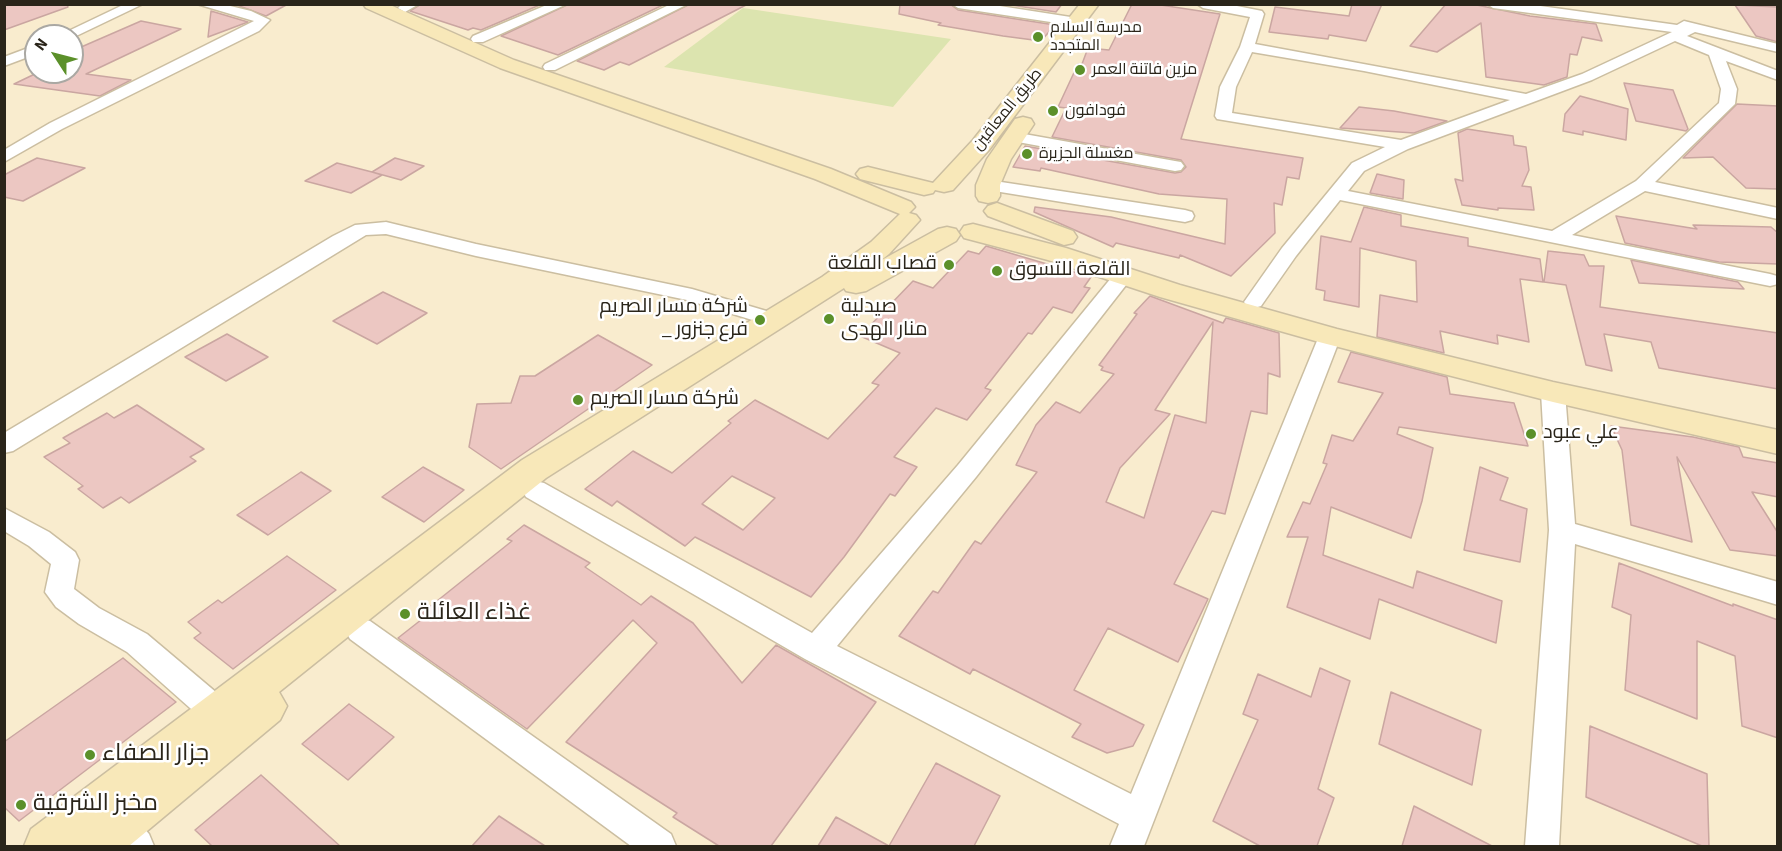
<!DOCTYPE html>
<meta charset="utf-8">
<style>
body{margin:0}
#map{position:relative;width:1782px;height:851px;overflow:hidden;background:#f9ecce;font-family:"Source Sans 3",sans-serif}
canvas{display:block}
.frame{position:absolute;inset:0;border:6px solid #2a251a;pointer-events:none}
.north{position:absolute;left:24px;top:24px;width:60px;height:60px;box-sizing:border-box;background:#fff;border:2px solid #aaa8a3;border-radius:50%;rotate:306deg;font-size:16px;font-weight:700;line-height:24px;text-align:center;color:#2a251a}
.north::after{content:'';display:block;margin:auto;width:21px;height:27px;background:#5b902a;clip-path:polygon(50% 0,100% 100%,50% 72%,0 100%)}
</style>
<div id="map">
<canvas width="1782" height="851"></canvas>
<div class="frame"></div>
<div class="north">N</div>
</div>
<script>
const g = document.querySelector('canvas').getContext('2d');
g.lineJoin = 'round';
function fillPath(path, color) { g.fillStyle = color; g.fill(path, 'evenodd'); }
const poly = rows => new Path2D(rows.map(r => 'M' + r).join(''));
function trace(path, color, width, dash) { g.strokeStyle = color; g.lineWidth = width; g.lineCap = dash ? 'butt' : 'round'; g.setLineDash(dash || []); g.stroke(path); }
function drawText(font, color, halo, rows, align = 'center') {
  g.font = font + ' "Source Sans 3",Cairo,sans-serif'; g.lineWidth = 5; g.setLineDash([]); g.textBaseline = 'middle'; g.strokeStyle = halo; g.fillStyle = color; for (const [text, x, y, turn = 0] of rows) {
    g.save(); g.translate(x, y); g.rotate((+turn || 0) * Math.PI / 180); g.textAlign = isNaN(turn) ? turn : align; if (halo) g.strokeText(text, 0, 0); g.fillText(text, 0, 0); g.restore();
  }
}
const green = poly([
 [743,8,951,39,893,107,664,67]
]);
const building = poly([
 [4,4,67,4,68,7,4,30,4,4],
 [234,4,288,4,266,16,234,4],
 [421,4,542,4,481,30,473,28,468,30,410,11,421,4],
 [569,4,665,4,558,55,501,36,569,4],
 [690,4,748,4,629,65,620,62,604,70,577,61,690,4],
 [900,4,950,4,958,10,1055,25,1041,41,1003,36,938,25,941,23,899,14,900,4],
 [1005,4,1062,4,1056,12,1005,4],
 [1132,4,1154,4,1220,14,1181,139,1303,158,1299,179,1287,177,1282,205,1274,203,1275,233,1231,276,1180,255,1179,258,1116,243,1113,247,1034,212,1035,207,1111,217,1225,244,1227,199,1159,194,1041,168,1040,171,1013,167,1025,146,1175,173,1181,172,1186,167,1181,160,1052,137,1066,108,1058,107,1078,64,1082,64,1088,48,1109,50,1132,4],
 [1352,4,1382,4,1366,41,1329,35,1328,39,1269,32,1275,7,1349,16,1352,4],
 [1446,4,1472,4,1530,16,1596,24,1602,41,1582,37,1577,55,1570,54,1567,77,1544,85,1486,77,1481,23,1437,52,1410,46,1446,4],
 [1735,5,1778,7,1778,42,1756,36,1735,5],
 [211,11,248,22,208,37,211,11],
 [141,21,181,29,86,74,131,80,100,96,14,84,39,72,72,72,72,51,141,21],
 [1624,83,1673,90,1688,129,1686,131,1636,121,1624,83],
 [1580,96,1628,109,1626,140,1583,131,1583,135,1563,131,1565,114,1580,96],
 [1737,104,1778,106,1778,189,1746,188,1713,157,1683,158,1737,104],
 [1359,107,1394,111,1447,121,1414,133,1340,128,1359,107],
 [1467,129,1513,136,1514,145,1526,147,1529,170,1522,186,1531,187,1534,210,1498,208,1498,210,1462,205,1455,179,1463,181,1458,133,1467,129],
 [37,158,85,168,23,201,4,197,4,175,37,158],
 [395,158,424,166,401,180,372,172,395,158],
 [337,163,372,172,382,175,351,193,305,181,337,163],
 [1377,174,1404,180,1403,199,1370,193,1377,174],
 [1364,207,1401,215,1401,226,1468,238,1468,246,1540,259,1543,282,1520,279,1529,342,1497,335,1498,344,1440,331,1444,353,1377,337,1380,295,1417,302,1416,261,1360,248,1359,307,1324,300,1325,291,1316,289,1321,236,1351,242,1364,207],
 [1616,216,1697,229,1693,225,1771,227,1778,233,1778,264,1719,262,1625,243,1616,216],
 [986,246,1091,277,1084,287,1090,288,1072,313,1053,307,1032,334,1028,333,985,388,991,390,967,420,936,408,894,457,917,467,895,496,890,494,844,557,811,597,695,537,685,546,617,501,612,506,585,489,633,451,672,473,731,423,728,421,755,400,828,439,879,385,872,383,900,353,860,336,913,281,933,288,968,251,979,254,986,246],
 [732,476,775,498,743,530,702,504,732,476],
 [1548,251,1584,255,1589,266,1604,266,1600,307,1778,333,1778,389,1659,368,1651,342,1604,334,1612,371,1586,365,1566,285,1544,282,1548,251],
 [1631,260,1738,282,1744,289,1639,283,1631,260],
 [383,292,427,313,377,344,333,321,383,292],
 [1150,296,1223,323,1226,318,1279,333,1280,377,1268,373,1267,414,1251,411,1225,514,1212,511,1174,584,1208,599,1178,662,1108,628,1074,690,1144,725,1133,746,1107,753,1072,737,1081,724,973,669,970,674,899,636,933,591,938,593,975,541,981,544,1037,472,1016,465,1036,425,1056,402,1080,413,1114,374,1101,370,1103,367,1099,365,1137,314,1134,313,1150,296],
 [1213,322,1206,423,1175,415,1144,518,1106,502,1120,468,1170,414,1155,410,1213,322],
 [227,334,268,357,226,381,185,357,227,334],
 [598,335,652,365,501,469,469,447,477,404,511,403,520,376,535,376,598,335],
 [1351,352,1447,377,1450,394,1514,403,1528,446,1399,427,1397,434,1433,448,1422,501,1411,538,1331,507,1323,555,1413,588,1417,571,1502,601,1496,643,1379,599,1370,639,1287,607,1308,537,1287,537,1303,502,1310,504,1327,464,1323,463,1332,435,1353,441,1383,393,1338,382,1351,352],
 [137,405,204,449,190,457,196,461,129,503,121,497,103,508,78,489,83,486,44,457,70,443,63,438,107,413,114,418,137,405],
 [1611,426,1693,437,1739,447,1743,457,1778,463,1778,497,1752,492,1778,533,1778,556,1730,550,1677,457,1692,542,1631,525,1622,450,1611,426],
 [423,467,464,490,424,522,382,497,423,467],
 [1480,467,1508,478,1500,500,1527,509,1520,562,1464,550,1480,467],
 [301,472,331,491,268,535,237,515,301,472],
 [524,525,590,563,585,567,641,605,651,596,693,623,742,683,776,645,876,702,771,846,719,846,673,817,677,813,566,742,657,643,633,620,527,729,398,638,426,616,422,613,512,541,507,539,524,525],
 [287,556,336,590,233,669,194,638,201,633,188,622,218,600,222,603,287,556],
 [1619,563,1733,606,1733,604,1778,620,1778,738,1742,726,1735,656,1697,641,1697,719,1625,690,1631,615,1612,607,1619,563],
 [123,658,176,702,19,821,4,807,4,742,123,658],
 [1320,668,1350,681,1318,789,1334,798,1317,846,1260,846,1213,821,1258,720,1243,714,1258,674,1311,697,1320,668],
 [1391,692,1481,730,1472,785,1379,744,1391,692],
 [349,704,394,737,348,780,302,744,349,704],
 [1590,726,1707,774,1709,846,1702,846,1586,797,1590,726],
 [936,763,1000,796,974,846,889,846,936,763],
 [261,775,340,846,212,846,195,830,261,775],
 [1414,806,1492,846,1402,846,1414,806],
 [499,816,545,846,472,846,499,816],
 [836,817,889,846,818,846,836,817]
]);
const street = poly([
 [125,4,143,4,72,38,72,36,58,36,125,4],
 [197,4,222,4,251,11,270,20,259,31,62,129,4,162,4,150,50,123,254,21,197,4],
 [419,4,405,12,398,8,402,4,419,4],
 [549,4,567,4,483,42,473,42,471,39,473,36,549,4],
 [671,4,688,4,555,70,545,70,543,67,545,64,671,4],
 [952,4,987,4,1077,18,1084,22,1077,26,958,8,952,4],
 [1197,4,1227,4,1262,11,1264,14,1255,44,1526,94,1582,74,1672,32,1493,8,1487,4,1526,4,1677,25,1684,21,1778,44,1778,52,1695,32,1687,36,1778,71,1778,80,1726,61,1737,89,1735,104,1655,182,1778,208,1778,219,1645,191,1572,235,1770,274,1777,276,1778,284,1770,286,1340,200,1296,256,1261,306,1254,308,1247,306,1244,302,1282,248,1352,163,1385,147,1217,119,1215,116,1220,87,1240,47,1250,17,1203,8,1197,4],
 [1675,41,1709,55,1721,89,1719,103,1636,181,1552,231,1348,191,1364,171,1408,149,1592,80,1675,41],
 [1252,52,1364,71,1510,100,1401,140,1232,113,1236,87,1252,52],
 [36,45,36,54,4,66,4,57,36,45],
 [1013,132,1175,161,1181,162,1184,166,1181,170,1175,171,1007,140,1005,137,1013,132],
 [988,180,1185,210,1192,212,1194,216,1192,220,1185,222,982,189,979,185,982,181,988,180],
 [386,222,476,244,692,289,780,315,783,320,780,325,772,326,687,300,476,256,386,234,366,235,13,451,4,453,4,433,333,236,355,225,386,222],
 [1123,270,1130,272,1133,276,1130,280,976,477,837,646,1131,794,1319,336,1322,331,1330,329,1338,331,1341,336,1144,846,1110,846,1119,824,805,659,526,497,522,490,526,483,535,481,544,483,812,633,958,465,1116,272,1123,270],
 [1553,384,1561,387,1565,392,1575,524,1778,582,1778,605,1575,544,1559,846,1525,846,1549,530,1541,392,1545,387,1553,384],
 [4,508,49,532,75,552,79,560,74,589,99,608,147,634,230,704,235,714,230,724,219,728,208,724,127,652,79,624,56,607,45,592,51,564,29,546,4,531,4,508],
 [360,618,370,621,671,834,676,846,631,846,350,639,345,630,350,621,360,618],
 [118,807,130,812,149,834,154,846,115,846,106,836,101,824,106,812,118,807]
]);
const secondary = poly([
 [363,4,388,4,514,60,831,169,911,202,915,207,909,213,916,215,920,220,889,254,880,261,938,229,947,227,956,229,960,235,956,241,866,291,856,293,846,291,844,288,546,478,279,692,287,706,280,720,129,846,24,846,31,829,522,460,822,277,871,242,900,214,815,179,500,68,366,8,363,4],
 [1080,4,1099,4,989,150,953,190,944,192,935,190,933,193,924,195,860,179,856,174,860,169,868,167,933,183,973,140,1080,4],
 [1023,117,1031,119,1034,124,1011,159,1000,185,1000,196,997,201,988,203,979,201,976,196,976,185,987,159,1015,119,1023,117],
 [997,203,1073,231,1077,237,1073,243,1064,245,988,216,984,211,988,206,997,203],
 [973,224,1066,248,1180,285,1337,329,1553,382,1778,430,1778,454,1553,402,1319,342,1160,297,1048,260,964,238,960,232,964,226,973,224]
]);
const markers = [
 [1038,37,6,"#5b902a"],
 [1080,70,6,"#5b902a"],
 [1053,111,6,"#5b902a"],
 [1027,154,6,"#5b902a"],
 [949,265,6,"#5b902a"],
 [997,271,6,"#5b902a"],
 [829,319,6,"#5b902a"],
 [760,320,6,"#5b902a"],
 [578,400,6,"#5b902a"],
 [1531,434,6,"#5b902a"],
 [405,614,6,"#5b902a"],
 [90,755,6,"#5b902a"],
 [21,805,6,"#5b902a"]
];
const farPoinames = [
 ["مدرسة السلام",1050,28],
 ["المتجدد",1050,46],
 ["مزين فاتنة العمر",1092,70],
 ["فودافون",1065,111],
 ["مغسلة الجزيرة",1039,154]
];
const farStreetnames = [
 ["طريق المعاقين",1008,110,-51]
];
const poiNames = [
 ["قصاب القلعة",937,265,"right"],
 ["القلعة للتسوق",1009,271],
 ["شركة مسار الصريم",748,308,"right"],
 ["_ فرع جنزور",748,331,"right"],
 ["صيدلية",841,308],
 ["منار الهدى",841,331],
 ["شركة مسار الصريم",590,400],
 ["علي عبود",1543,434]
];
const nearPoinames = [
 ["غذاء العائلة",417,614],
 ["جزار الصفاء",102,755],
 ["مخبز الشرقية",33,805]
];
fillPath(green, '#dce4af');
fillPath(building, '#ecc7c2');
trace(building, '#caa6a1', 1.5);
trace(street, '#cbbea1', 3);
trace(secondary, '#cbbea1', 3);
fillPath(street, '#fff');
fillPath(secondary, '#f8e8b9');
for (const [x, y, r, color] of markers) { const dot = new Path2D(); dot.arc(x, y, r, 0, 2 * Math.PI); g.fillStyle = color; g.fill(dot); trace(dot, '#fff', 2); }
drawText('16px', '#2a251a', '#fff', farPoinames, 'left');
drawText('16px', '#2a251a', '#fff', farStreetnames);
drawText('20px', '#2a251a', '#fff', poiNames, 'left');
drawText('24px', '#2a251a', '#fff', nearPoinames, 'left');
</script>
